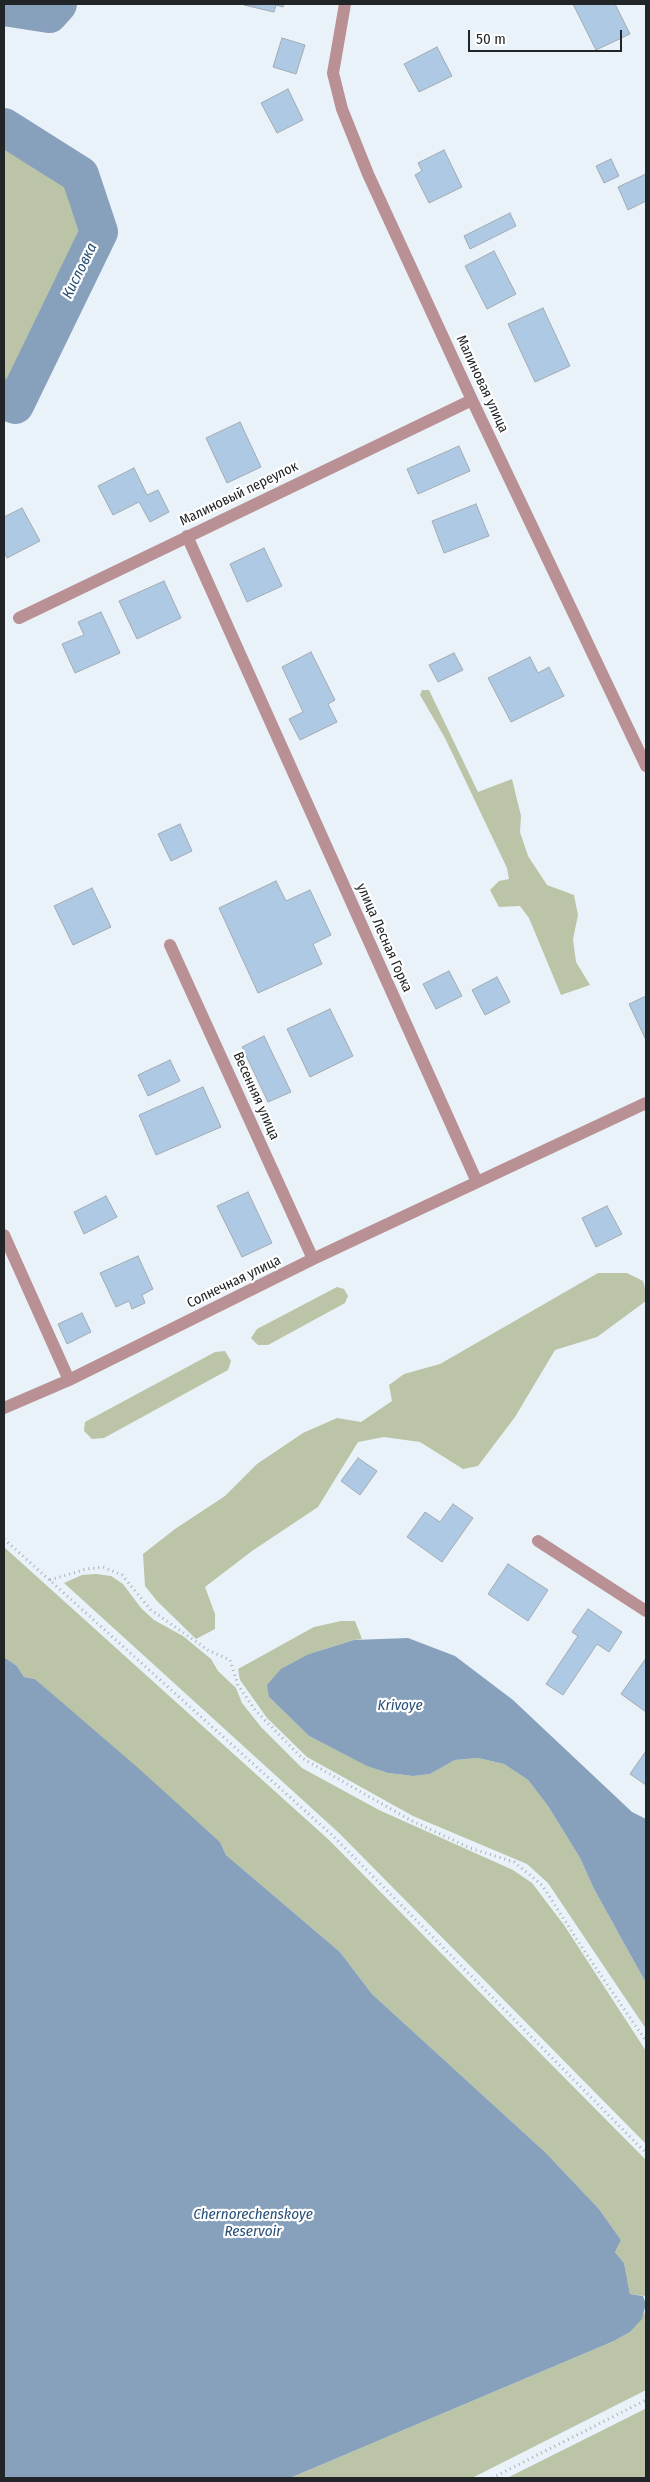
<!DOCTYPE html>
<meta charset="utf-8">
<style>
body{margin:0}
#map{position:relative;width:650px;height:2482px;overflow:hidden;background:#eaf2f9;font-family:"Fira Sans Condensed",sans-serif}
canvas{display:block}
.frame{position:absolute;inset:0;border:5px solid #222527;pointer-events:none}
.scale{position:absolute;left:468px;top:30px;width:154px;height:22px;box-sizing:border-box;border:2px solid #222527;border-top:0;padding-left:6px;font-size:15px;line-height:18px;white-space:nowrap;color:#222527;-webkit-text-stroke:4px #fefefe;paint-order:stroke}
</style>
<div id="map">
<canvas width="650" height="2482"></canvas>
<div class="frame"></div>
<div class="scale">50 m</div>
</div>
<script>
const g = document.querySelector('canvas').getContext('2d');
g.lineJoin = 'round';
function fillPath(path, color) { g.fillStyle = color; g.fill(path, 'evenodd'); }
const poly = rows => new Path2D(rows.map(r => 'M' + r).join(''));
function trace(path, color, width, dash) { g.strokeStyle = color; g.lineWidth = width; g.lineCap = dash ? 'butt' : 'round'; g.setLineDash(dash || []); g.stroke(path); }
function drawText(font, color, halo, rows, align = 'center') {
  g.font = font + ' "Fira Sans Condensed",sans-serif'; g.lineWidth = 4.5; g.setLineDash([]); g.textBaseline = 'middle'; g.strokeStyle = halo; g.fillStyle = color; for (const [text, x, y, turn = 0] of rows) {
    g.save(); g.translate(x, y); g.rotate((+turn || 0) * Math.PI / 180); g.textAlign = isNaN(turn) ? turn : align; if (halo) g.strokeText(text, 0, 0); g.fillText(text, 0, 0); g.restore();
  }
}
const green = poly([
 [4,10,13,13,49,24,24,27,4,25],
 [4,133,48,160,70,177,81,195,91,229,68,284,46,311,49,323,24,375,14,392,4,387],
 [422,690,429,690,478,792,512,779,521,816,520,832,528,856,547,885,574,895,578,915,573,939,576,962,590,985,561,995,529,918,520,906,499,907,490,890,499,881,509,879,507,868,445,738,420,695],
 [598,1273,627,1273,643,1281,646,1292,646,1301,597,1337,555,1350,515,1417,478,1466,463,1469,420,1442,384,1437,358,1442,318,1507,252,1551,205,1587,215,1614,215,1629,196,1639,157,1601,145,1586,143,1554,175,1529,225,1496,257,1464,303,1433,337,1418,361,1422,392,1401,389,1385,404,1374,440,1364],
 [337,1287,344,1289,348,1296,345,1303,268,1345,258,1345,251,1338,257,1329],
 [225,1351,231,1361,228,1370,104,1438,92,1439,84,1431,85,1422,215,1352],
 [4,1547,329,1840,646,2160,646,2296,630,2294,624,2263,615,2252,621,2240,599,2209,546,2153,372,1994,340,1952,226,1855,220,1842,35,1679,24,1677,17,1666,4,1657],
 [96,1574,111,1576,123,1584,141,1608,154,1620,183,1636,211,1659,218,1671,236,1688,242,1703,261,1727,302,1768,379,1810,513,1870,532,1883,564,1925,646,2051,646,2144,339,1833,64,1583,82,1575],
 [341,1621,355,1621,362,1639,354,1640,309,1654,269,1697,309,1736,368,1766,388,1773,413,1776,430,1774,455,1760,478,1758,504,1764,528,1780,548,1806,580,1858,594,1889,646,1983,646,2029,548,1883,527,1864,413,1816,307,1757,267,1718,240,1680,238,1669,314,1627],
 [646,2311,646,2390,472,2478,290,2478,614,2341,630,2332],
 [646,2408,646,2478,507,2478,643,2410]
]);
const water = poly([
 [408,1638,455,1656,513,1700,632,1812,646,1819,646,1983,594,1889,580,1858,548,1806,528,1780,504,1764,478,1758,455,1760,430,1774,413,1776,388,1773,367,1766,309,1736,269,1697,267,1685,281,1669,309,1654,354,1640],
 [4,1657,17,1666,24,1677,35,1679,137,1767,220,1842,226,1855,340,1952,372,1994,546,2153,599,2209,621,2240,615,2252,624,2263,630,2294,643,2296,646,2304,642,2319,630,2332,614,2341,290,2478,4,2478]
]);
const river = poly([
 [4,7,49,14,58,4],
 [4,127,80,175,99,232,15,405,4,398]
]);
const building = poly([
 [284,4,283,7,276,5,274,12,244,5,284,4],
 [573,4,615,4,630,34,596,50,573,4],
 [282,38,305,45,296,74,273,67,282,38],
 [437,47,452,76,419,92,404,64,437,47],
 [288,89,303,120,277,133,261,103,288,89],
 [444,150,462,187,429,203,415,175,422,171,418,163,444,150],
 [611,159,619,176,604,183,596,166,611,159],
 [646,174,646,201,628,210,618,187,646,174],
 [510,213,516,226,470,249,464,236,510,213],
 [494,251,516,294,487,309,465,266,494,251],
 [543,308,570,366,535,382,508,324,543,308],
 [240,422,261,467,227,483,206,438,240,422],
 [459,446,470,471,418,494,407,469,459,446],
 [134,468,147,495,158,490,169,512,150,522,139,502,113,515,98,486,134,468],
 [476,504,489,536,444,553,432,521,476,504],
 [22,508,40,541,7,558,4,551,4,517,22,508],
 [264,548,282,586,247,602,230,564,264,548],
 [164,581,181,618,137,639,119,601,164,581],
 [101,612,120,653,75,673,62,644,84,635,78,622,101,612],
 [311,652,335,700,328,704,337,722,300,740,289,719,303,712,282,667,311,652],
 [454,653,463,670,438,682,429,665,454,653],
 [530,657,538,673,549,667,564,696,511,722,488,678,530,657],
 [180,824,192,851,171,861,158,834,180,824],
 [276,881,286,901,310,890,331,935,313,944,322,964,258,993,219,908,276,881],
 [92,888,111,927,73,945,54,906,92,888],
 [449,971,462,996,436,1009,423,984,449,971],
 [497,977,510,1002,485,1015,472,990,497,977],
 [646,996,646,1040,629,1004,646,996],
 [330,1009,353,1056,310,1077,287,1029,330,1009],
 [264,1036,291,1092,268,1102,242,1047,264,1036],
 [170,1060,180,1081,148,1096,138,1075,170,1060],
 [203,1087,221,1127,156,1155,139,1115,203,1087],
 [248,1192,272,1243,242,1257,217,1206,248,1192],
 [106,1196,117,1217,84,1234,74,1212,106,1196],
 [607,1206,622,1234,596,1247,582,1218,607,1206],
 [138,1256,153,1289,142,1295,145,1303,132,1309,129,1301,116,1307,100,1273,138,1256],
 [82,1313,91,1332,67,1344,58,1324,82,1313],
 [358,1458,377,1471,360,1495,341,1481,358,1458],
 [453,1504,473,1518,442,1562,407,1537,425,1512,440,1522,453,1504],
 [508,1564,548,1590,528,1621,488,1594,508,1564],
 [588,1609,622,1632,609,1652,597,1644,563,1695,546,1684,578,1636,572,1632,588,1609],
 [646,1658,646,1712,621,1694,646,1658],
 [646,1751,646,1785,630,1774,646,1751]
]);
const path = poly([
 [4,1539,333,1836,646,2153],
 [50,1580,86,1569,103,1567,122,1575,151,1610,208,1650,230,1660,238,1685,255,1710,302,1758,410,1820,470,1848,514,1862,542,1885,585,1952,646,2041],
 [492,2478,646,2400]
]);
const minor = poly([
 [345,4,333,73,342,109,368,174,472,400,646,766],
 [187,536,477,1182],
 [19,618,472,400],
 [170,945,313,1259],
 [4,1235,69,1380],
 [4,1408,69,1380,313,1259,646,1103],
 [538,1541,646,1611]
]);
const streetNames = [
 ["Малиновая улица",482,384,65],
 ["Малиновый переулок",239,494,-26],
 ["улица Лесная Горка",384,938,66],
 ["Весенняя улица",256,1096,66],
 ["Солнечная улица",234,1282,-26]
];
const waterNames = [
 ["Кисловка",80,271,-64],
 ["Krivoye",400,1706],
 ["Chernorechenskoye",253,2215],
 ["Reservoir",253,2232]
];
fillPath(green, '#bbc4a6');
fillPath(water, '#87a1bc');
trace(river, '#87a1bc', 38);
fillPath(building, '#adc9e4');
trace(building, '#a3aab1', 1);
trace(path, '#a8afb4', 3, [1, 4]);
trace(minor, '#b99194', 12);
drawText('14px', '#222527', '#fefefe', streetNames);
drawText('italic 15px', '#285077', '#fefefe', waterNames);
</script>
